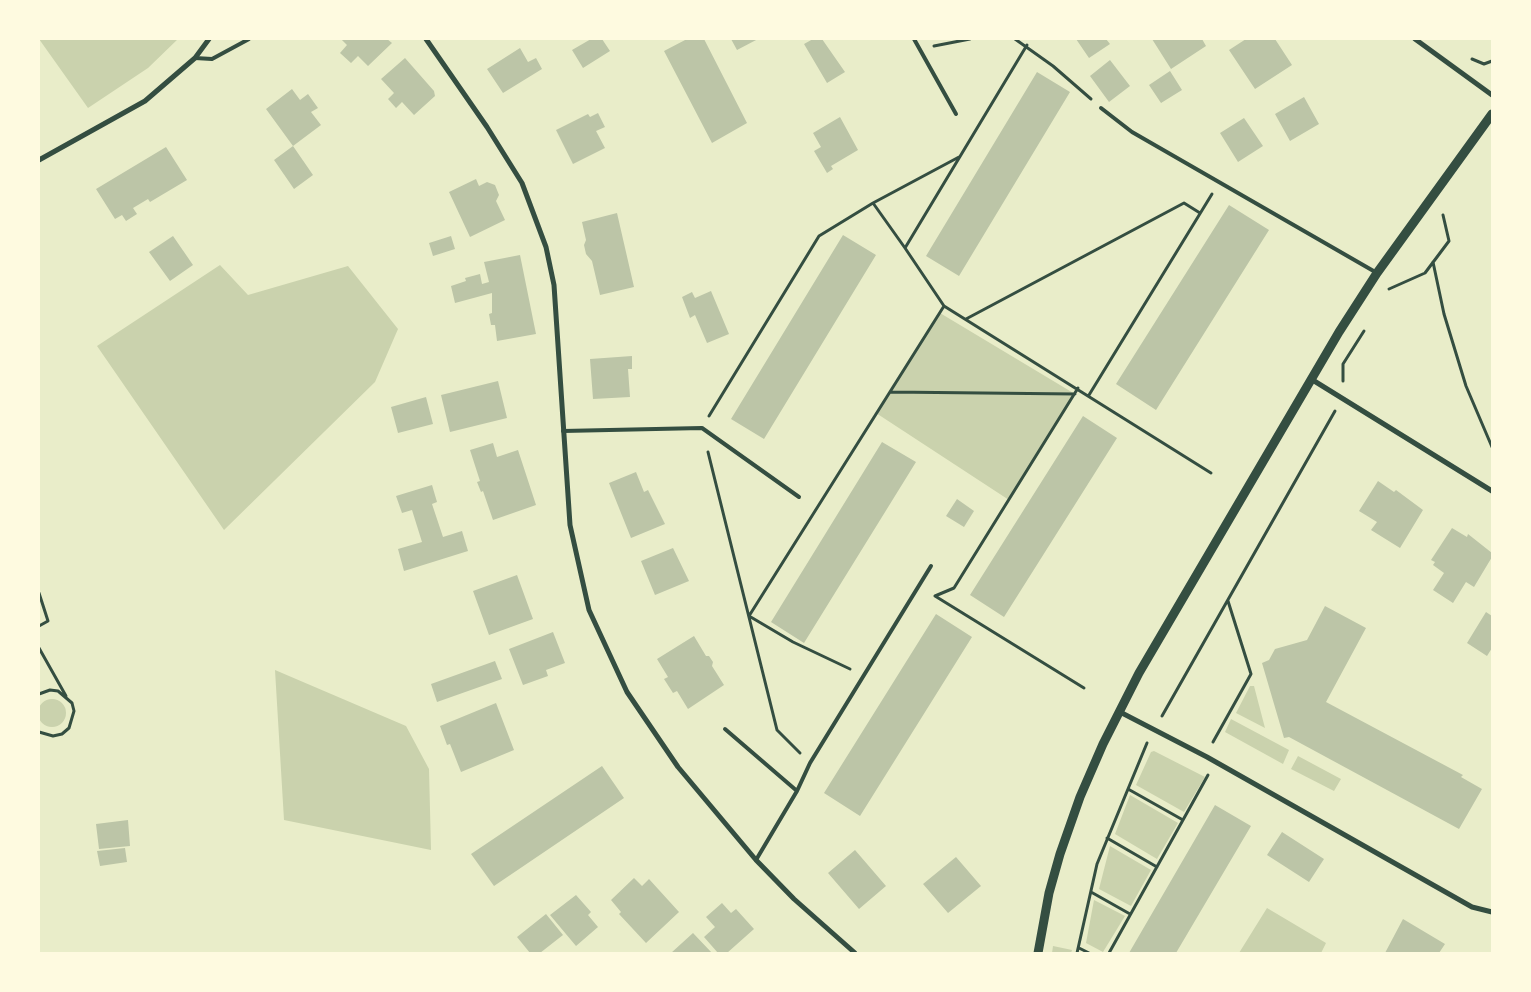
<!DOCTYPE html>
<style>
body{margin:0}
#map{position:relative;width:1531px;height:992px;overflow:hidden;background:#e9edc9;font-family:Mulish,sans-serif}
canvas{display:block}
.frame{position:absolute;inset:0;border:40px solid #fefae0;pointer-events:none}
</style>
<div id="map">
<canvas width="1531" height="992"></canvas>
<div class="frame"></div>
</div>
<script>
const g = document.querySelector('canvas').getContext('2d');
g.lineJoin = 'round';
function fillPath(path, color) { g.fillStyle = color; g.fill(path, 'evenodd'); }
const poly = rows => new Path2D(rows.map(r => 'M' + r).join(''));
function trace(path, color, width, dash) { g.strokeStyle = color; g.lineWidth = width; g.lineCap = dash ? 'butt' : 'round'; g.setLineDash(dash || []); g.stroke(path); }
const green = poly([
 [39,39,178,39,148,68,88,108],
 [220,265,248,295,348,266,398,329,375,382,224,530,97,346],
 [940,313,1075,394,1009,500,876,413],
 [275,670,406,726,429,769,431,850,284,820],
 [1250,686,1254,686,1265,728,1236,713],
 '38 713a14 14 0 1 1 28 0a14 14 0 1 1-28 0Z',
 [1231,719,1289,750,1283,764,1225,732],
 [1154,751,1205,777,1184,812,1136,785,1151,752],
 [1298,756,1341,779,1334,791,1291,769],
 [1130,795,1178,823,1157,859,1115,834],
 [1110,846,1151,870,1131,906,1099,889],
 [1094,900,1125,916,1103,952,1086,943],
 [1267,908,1326,943,1321,953,1239,953],
 [1053,946,1072,950,1071,953,1052,953]
]);
const building = poly([
 [341,39,387,39,392,43,368,66,358,56,351,63,340,53,347,45],
 [591,39,602,39,610,51,583,68,572,50],
 [687,39,704,39,747,123,712,143,664,51],
 [731,39,758,39,737,50],
 [813,39,822,39,845,72,827,83,804,44],
 [1076,39,1106,39,1110,44,1089,58],
 [1152,39,1202,39,1206,46,1171,69],
 [1246,39,1275,39,1292,65,1255,89,1229,50],
 [520,48,528,62,536,58,542,69,503,93,487,69],
 [405,58,434,91,435,96,414,115,402,102,396,108,388,99,394,93,381,79],
 [1110,60,1130,86,1109,102,1090,76],
 [1170,71,1182,90,1161,103,1149,85],
 [1037,72,1070,92,959,276,926,256],
 [292,89,300,100,308,94,318,108,311,112,321,125,293,146,266,109],
 [1304,97,1319,124,1290,141,1275,114],
 [598,113,605,127,596,131,605,148,573,164,556,130,588,114,590,117],
 [840,117,858,150,831,166,833,169,827,173,814,151,821,147,813,133],
 [1244,118,1263,146,1238,162,1220,133],
 [293,146,313,175,294,189,274,160],
 [166,147,187,180,150,202,148,199,133,208,137,214,126,221,122,215,115,219,96,189],
 [476,179,479,186,487,182,495,185,499,195,496,201,505,220,470,237,449,192],
 [1229,205,1269,230,1156,410,1116,384],
 [617,213,634,287,600,295,592,261,586,254,584,245,586,240,582,222],
 [843,235,876,255,764,439,731,419],
 [173,236,193,265,170,281,149,252],
 [451,236,455,249,433,256,429,243],
 [520,255,536,334,497,341,495,325,491,325,489,314,492,313,492,293,455,303,451,286,466,281,465,278,480,274,482,284,489,282,484,262],
 [711,291,729,334,707,343,695,315,690,318,682,297,692,292,695,298],
 [632,356,632,369,628,369,630,397,593,399,590,359],
 [498,381,507,418,450,432,441,395],
 [426,397,433,424,398,433,391,407],
 [1083,416,1117,438,1004,617,970,595],
 [882,442,916,462,804,643,771,622],
 [493,443,497,457,518,450,536,505,493,520,483,491,481,492,477,482,480,481,470,450],
 [636,472,644,492,648,490,665,524,631,538,609,483],
 [1378,481,1394,492,1396,490,1423,510,1400,548,1371,530,1377,522,1359,511],
 [432,485,437,502,432,504,443,537,462,531,468,551,404,571,398,549,422,542,412,510,402,513,396,496],
 [957,499,974,511,964,527,946,516],
 [1452,528,1467,537,1468,534,1492,553,1492,557,1474,587,1466,582,1453,603,1433,590,1444,573,1433,565,1435,562,1431,560],
 [673,548,689,581,655,595,641,561],
 [517,575,533,619,489,635,473,591],
 [1325,606,1366,628,1326,702,1463,775,1461,777,1482,789,1459,829,1289,737,1284,738,1262,663,1269,660,1275,649,1307,640],
 [1486,612,1492,616,1492,648,1487,656,1467,643],
 [936,614,972,637,860,816,824,793],
 [553,632,565,663,546,670,548,676,523,685,509,649],
 [694,636,706,656,709,656,713,662,712,666,724,685,688,709,677,691,673,693,664,679,668,677,657,659],
 [495,661,502,679,437,702,431,684],
 [496,703,514,750,461,772,450,744,447,745,440,726],
 [602,766,624,798,494,886,471,854],
 [1215,805,1251,826,1176,953,1129,953],
 [128,820,130,846,99,849,96,824],
 [1282,832,1324,859,1309,882,1267,855],
 [125,848,127,862,100,866,97,851],
 [855,850,886,886,859,909,828,873],
 [956,857,981,886,948,913,923,884],
 [634,878,642,886,649,879,679,912,646,943,619,914,621,912,611,900],
 [576,895,591,912,588,915,598,927,576,946,550,915],
 [722,903,731,913,736,909,754,929,727,953,718,953,704,937,715,927,706,917],
 [546,914,563,935,540,953,530,953,517,937],
 [1403,919,1445,944,1439,953,1385,953],
 [693,933,712,953,671,953]
]);
const path = poly([
 [1015,39,1053,66,1091,99],
 [934,46,970,39],
 [1472,59,1484,64,1492,61],
 [873,203,959,157],
 [905,248,944,306,1211,473],
 [1433,262,1444,314,1466,386,1492,447],
 [1389,289,1425,273,1449,241,1443,215],
 [966,319,1184,203,1200,213],
 [1343,381,1343,364,1364,331],
 [890,392,1075,394],
 [1089,395,1212,194],
 [709,416,819,236,873,203,905,248,1027,45],
 [708,452,777,730,800,753],
 [39,593,48,621,39,626],
 [935,596,954,588,1078,388],
 [935,596,1084,688],
 [39,648,66,696],
 [850,669,793,642,749,616,944,306],
 [39,694,50,690,58,691,72,703,74,711,69,728,62,734,53,736,39,732],
 [1162,716,1335,411],
 [1213,742,1251,674,1228,601],
 [1128,789,1183,820],
 [1107,838,1157,867],
 [1091,892,1130,914],
 [1079,948,1089,953],
 [1077,953,1097,864,1147,743],
 [1109,953,1208,775]
]);
const service = poly([
 [914,39,956,114],
 [195,58,212,59,249,39],
 [1101,108,1132,132,1377,273],
 [563,431,702,428,799,497],
 [725,729,797,791],
 [756,860,797,791,810,763,931,566]
]);
const minor = poly([
 [426,39,487,127,522,183,546,247,554,285,570,525,589,610,627,692,678,767,756,860,794,899,855,953],
 [1415,39,1492,95],
 [39,160,145,101,195,58,209,39],
 [1311,379,1492,491],
 [1120,712,1207,757,1472,907,1492,912]
]);
const tertiary = poly([
 [1038,953,1049,893,1060,854,1080,797,1103,744,1139,673,1339,332,1377,273,1492,114]
]);
fillPath(green, '#cad2ad');
fillPath(building, '#bcc5a7');
trace(path, '#344e41', 3);
trace(service, '#344e41', 4);
trace(minor, '#344e41', 5);
trace(tertiary, '#344e41', 9);
</script>
